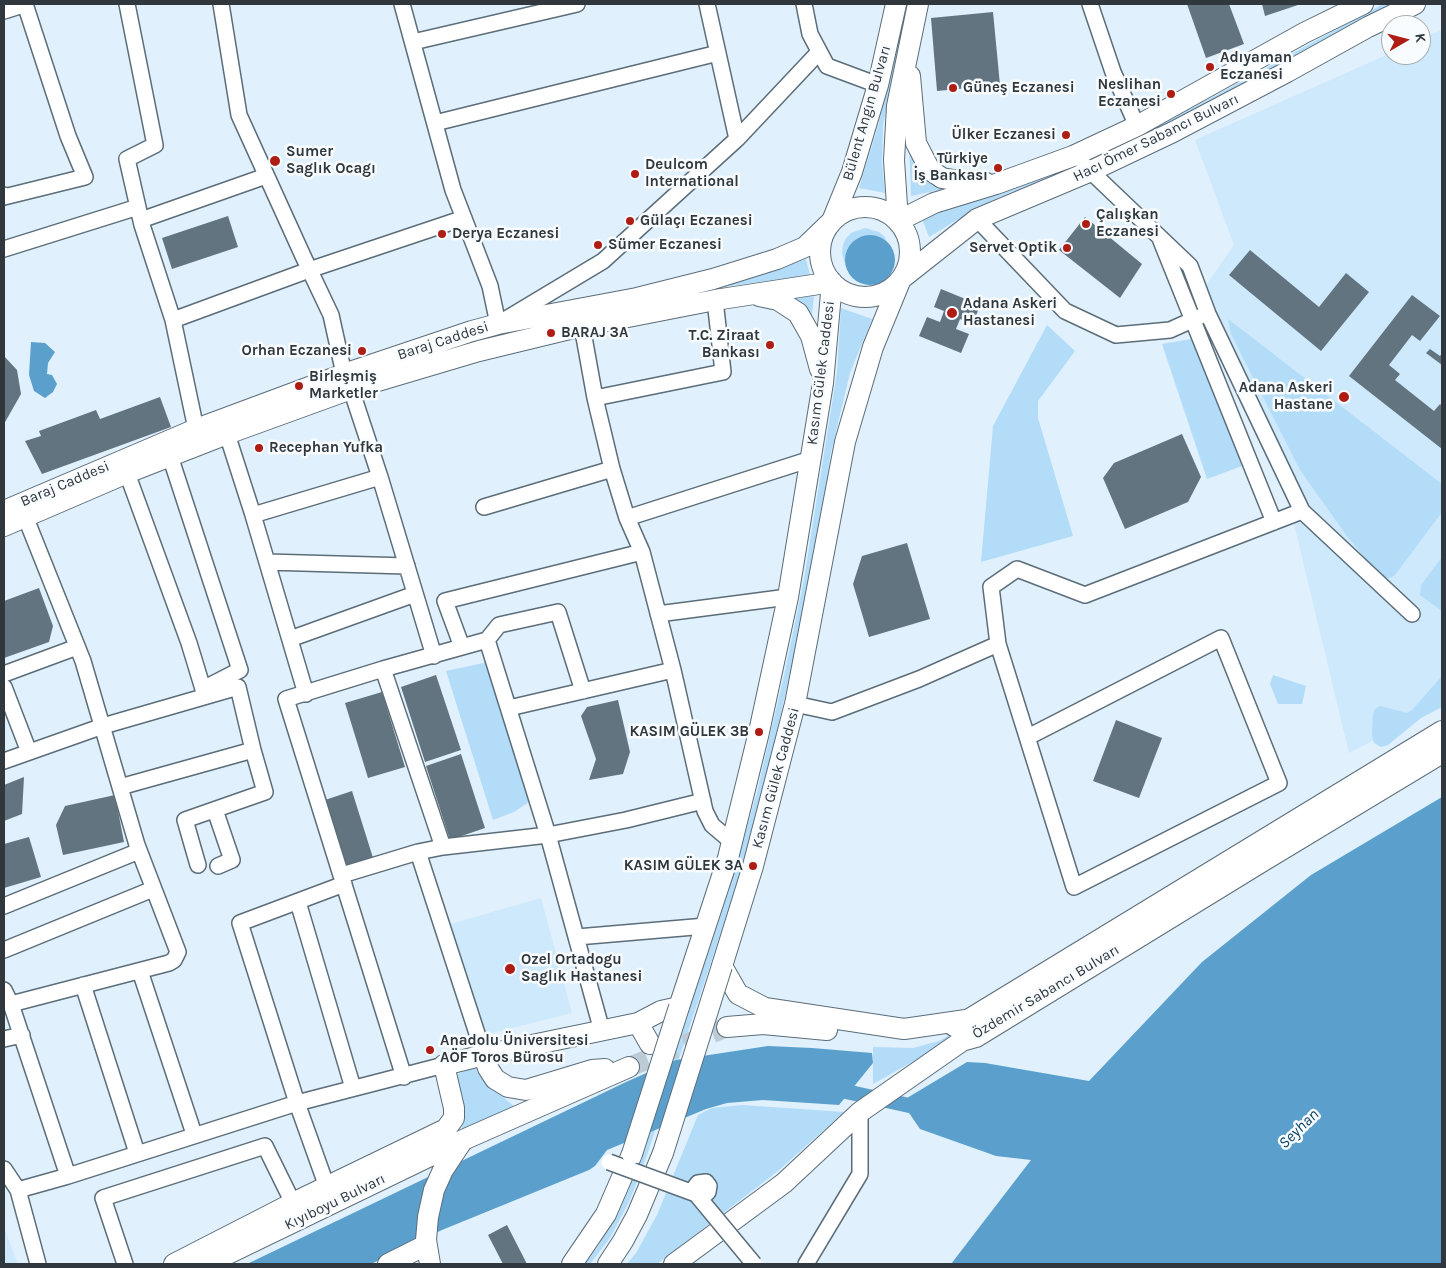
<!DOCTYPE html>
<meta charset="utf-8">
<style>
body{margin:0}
#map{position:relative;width:1446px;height:1268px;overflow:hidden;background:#e0f0fc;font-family:Karla,sans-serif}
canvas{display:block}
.frame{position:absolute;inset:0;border:5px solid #30383d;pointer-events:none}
.north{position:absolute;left:1381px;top:15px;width:50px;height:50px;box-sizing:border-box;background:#f8fcfe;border:1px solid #a8aeb1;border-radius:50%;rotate:82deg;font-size:14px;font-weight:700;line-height:20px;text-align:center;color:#30383d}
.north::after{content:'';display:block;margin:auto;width:18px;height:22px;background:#ad1d14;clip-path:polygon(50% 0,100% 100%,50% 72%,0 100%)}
</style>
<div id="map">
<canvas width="1446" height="1268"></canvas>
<div class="frame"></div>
<div class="north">K</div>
</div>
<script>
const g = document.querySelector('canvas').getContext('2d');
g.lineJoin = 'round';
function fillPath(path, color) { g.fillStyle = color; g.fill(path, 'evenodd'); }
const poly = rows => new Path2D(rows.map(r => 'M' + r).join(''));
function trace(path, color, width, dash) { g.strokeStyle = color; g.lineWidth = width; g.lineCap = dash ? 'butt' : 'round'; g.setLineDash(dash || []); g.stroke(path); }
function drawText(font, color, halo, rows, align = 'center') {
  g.font = font + ' Karla,sans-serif'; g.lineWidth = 5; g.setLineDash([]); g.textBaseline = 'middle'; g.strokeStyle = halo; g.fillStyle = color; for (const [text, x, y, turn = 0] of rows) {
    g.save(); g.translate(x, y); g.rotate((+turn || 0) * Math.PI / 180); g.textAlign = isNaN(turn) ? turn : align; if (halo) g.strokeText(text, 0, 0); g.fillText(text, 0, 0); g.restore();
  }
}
const built = poly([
 [1442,30,1442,705,1349,753,1289,503,1202,291,1234,245,1195,140,1391,53,1391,55,1421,55,1421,39],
 [541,898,572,1013,480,1036,447,925],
 [4,1228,18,1264,4,1264]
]);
const green = poly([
 [904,4,909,4,883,125,882,163,885,193,859,188,879,123],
 [1383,4,1394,4,1213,102,1097,159,1095,156,1160,125,1213,97],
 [909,143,958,186,911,196],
 [1064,166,1066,170,997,198,975,209,929,237,921,216],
 [865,228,879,232,885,237,890,251,849,268,844,261,842,253,843,245,846,238,851,233],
 [806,259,810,275,723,287,656,302,537,326,496,336,377,374,377,371,497,334,765,273],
 [814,296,811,323,784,299],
 [841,308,872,319,850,373,831,452,811,580,763,793,735,890,645,1161,629,1202,610,1238,590,1264,584,1264,597,1248,624,1200,641,1155,730,888,757,792,785,671,804,579,837,372],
 [1228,319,1442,484,1442,512,1395,575,1390,578,1384,578,1379,575,1347,536,1300,470,1231,334],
 [1047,325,1075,351,1038,401,1038,418,1041,428,1073,536,981,562,993,426],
 [1196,338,1242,466,1207,479,1162,344],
 [1442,557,1442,611,1420,595,1421,585],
 [488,662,531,799,526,804,514,812,493,820,446,671],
 [1273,675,1306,686,1302,704,1278,704,1270,684],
 [1442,676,1442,707,1421,718,1388,745,1381,747,1374,743,1372,736,1373,715,1375,709,1380,706,1407,713,1412,710],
 [1086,954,941,1046,873,1084,873,1047,913,1048,939,1041],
 [475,1067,484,1080,516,1108,461,1133,464,1118,450,1077],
 [742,1105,844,1112,778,1171,657,1264,627,1264,636,1253,657,1215,698,1115,712,1108]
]);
const water = poly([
 '845 260a25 25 0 1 1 50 0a25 25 0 1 1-50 0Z',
 [31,342,45,343,55,352,48,363,47,374,52,375,57,384,53,392,45,398,34,391,29,375],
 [1442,797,1442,1264,951,1264,1031,1160,996,1156,920,1129,905,1107,907,1098,967,1062,985,1063,1089,1081,1202,962,1311,875],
 [768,1046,812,1048,872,1053,873,1063,839,1105,763,1100,727,1103,706,1109,607,1150,595,1166,589,1170,442,1230,371,1264,247,1264,626,1082,676,1060]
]);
const canal = poly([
 [830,1088,925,1109]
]);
const building = poly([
 [1187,4,1229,4,1244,44,1206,58],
 [1262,4,1301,4,1265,16],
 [993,12,1000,85,937,91,931,18],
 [228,216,238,247,172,269,162,238],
 [1085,217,1142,264,1120,298,1059,250],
 [1250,250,1319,307,1346,273,1369,292,1321,351,1229,275],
 [941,289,980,305,973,324,960,319,956,329,969,334,961,353,919,336,927,317,940,322,944,311,934,307],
 [1412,295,1440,316,1420,341,1412,335,1389,365,1400,374,1395,380,1434,411,1440,404,1442,406,1442,449,1349,376],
 [1430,349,1440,356,1442,353,1442,365,1426,353],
 [4,356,17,370,21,394,4,424],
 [160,397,171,427,42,474,25,441,41,436,39,431,96,410,100,419],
 [1182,434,1201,477,1188,502,1125,529,1103,478,1114,463],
 [907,543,930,619,869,637,853,584,862,556],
 [39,588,53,626,49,642,4,658,4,601],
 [436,675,461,750,425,762,401,687],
 [382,692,405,767,368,778,345,703],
 [618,700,630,752,623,774,589,780,596,759,581,716,587,707],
 [1116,720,1162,738,1139,798,1093,781],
 [461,754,485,828,450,840,426,766],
 [24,777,22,814,4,821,4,785],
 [352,791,374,861,347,870,325,800],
 [115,795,124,842,63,855,56,825,65,806],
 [29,837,41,877,4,888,4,844],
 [507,1225,527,1264,503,1264,488,1235]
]);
const majorTunnel = poly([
 [629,1067,727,1027]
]);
const minor = poly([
 [127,4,155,145,127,159,142,225,173,320,196,429],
 [221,4,239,115,303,256,331,315,344,374],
 [402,4,453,190,490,286,498,324,603,261,737,139,819,52],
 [707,4,737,139],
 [804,4,810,34,827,66,878,85],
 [1090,4,1113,72,1137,126],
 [4,11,26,4],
 [413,42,577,4],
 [435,123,718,53],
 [1084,165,1190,266,1208,314,1302,511,1412,614],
 [4,195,4,197,85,177,68,136,25,4],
 [977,219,1065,311,1116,335,1170,330,1199,317],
 [141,220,266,176],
 [1161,241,1274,522],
 [4,249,138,207],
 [173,320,309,270,464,218],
 [582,326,595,398,612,469,627,518,642,552,673,670,705,811,712,825,732,842],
 [351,389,380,477,434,656],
 [595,398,723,372,715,300],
 [227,434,253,515,306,694],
 [127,473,189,643,203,689,240,670,170,456],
 [484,507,612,469],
 [253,515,380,477],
 [627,518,811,459],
 [267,562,407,566],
 [658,614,788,597],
 [290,639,415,594],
 [487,640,548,835,602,1031],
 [998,644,1074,887,1279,783,1221,638,1028,737],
 [462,647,445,601,642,552],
 [383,669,443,847],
 [4,674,77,647],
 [4,687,29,752],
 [795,704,832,712,919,679,998,644,991,587,1017,569,1085,595,1302,511],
 [509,708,673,670],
 [4,761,103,726,238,687,253,750,120,787],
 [215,810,232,860,218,866],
 [418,852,484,1055],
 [198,865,185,820,265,792,253,750],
 [342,875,418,852,443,847,548,835,626,820,703,801],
 [298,902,353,1088],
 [4,906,139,851],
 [577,937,706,926],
 [4,950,153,889],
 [140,971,194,1134],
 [83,985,137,1153],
 [4,990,11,1004,68,1176],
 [11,1004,169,963,174,960,178,952,137,845,83,661,25,516],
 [4,1039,22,1035],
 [404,1077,286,699,383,669,487,640,499,625,558,612,583,691],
 [4,1169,18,1190,38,1264],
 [327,1187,297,1103,240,923,344,884],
 [18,1190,68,1176,297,1103,444,1065],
 [125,1264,103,1198,265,1146,293,1203],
 [806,1264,860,1174,860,1112]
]);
const major = poly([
 [910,76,916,143,930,170,942,178,959,181,986,183],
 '820 252a45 45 0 1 1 90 0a45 45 0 1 1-90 0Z',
 [898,221,934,203,996,184,1073,156,1137,126,1304,33,1363,4],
 [898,221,894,160,897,106,918,4],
 [759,296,778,300,798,313,811,336,820,369],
 [4,511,196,429,344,374,472,331,498,324,637,298,713,279,777,259,805,247,832,221,852,172,878,85,896,4],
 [4,526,127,473,227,434,351,389,479,351,582,326,715,300,832,282],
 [966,1020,904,1029,765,1008,738,994,722,966,753,866,795,704,845,442,873,347,901,279,977,219,1091,171,1173,132,1287,72,1368,27,1415,4],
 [638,1023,650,1044],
 [954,1026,971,1018,1442,731],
 [727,1027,763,1024,827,1030],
 [484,1055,488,1068,495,1079,508,1087,526,1090,592,1070,605,1069],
 [174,1264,293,1203,446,1129,454,1118,454,1108,444,1065,484,1055,638,1023,661,1011,679,1007,728,858,759,732,788,597,823,383,832,282],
 [207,1264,463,1140,629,1067],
 [388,1264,426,1245],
 [430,1264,426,1240,428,1217,434,1190,443,1170,463,1140],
 [572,1264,606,1214,632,1154],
 [608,1264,623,1241,637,1215,663,1153],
 [674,1264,784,1183,860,1112,962,1041,976,1037,1263,861,1442,753]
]);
const minorBridge = poly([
 [609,1162,696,1194,700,1196,705,1195,708,1192,709,1186,706,1182,698,1183,695,1187,696,1194,754,1264]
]);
const majorBridge = poly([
 [663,1153,722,966],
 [632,1154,679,1007]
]);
const markers = [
 [1210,67,5,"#ad1d14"],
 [953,88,5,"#ad1d14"],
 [1171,94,5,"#ad1d14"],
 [1066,135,5,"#ad1d14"],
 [275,161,6,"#ad1d14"],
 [998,168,5,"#ad1d14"],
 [635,174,5,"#ad1d14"],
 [630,221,5,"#ad1d14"],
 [1086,224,5,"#ad1d14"],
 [442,234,5,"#ad1d14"],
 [598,245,5,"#ad1d14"],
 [1067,248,5,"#ad1d14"],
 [952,313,6,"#ad1d14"],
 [551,333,5,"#ad1d14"],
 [770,345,5,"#ad1d14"],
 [362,351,5,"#ad1d14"],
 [299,386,5,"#ad1d14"],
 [1344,397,6,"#ad1d14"],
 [259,448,5,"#ad1d14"],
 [759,732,5,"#ad1d14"],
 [753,866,5,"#ad1d14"],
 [510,969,6,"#ad1d14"],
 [430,1050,5,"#ad1d14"]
];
const poiNames = [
 ["Adıyaman",1220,58],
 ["Eczanesi",1220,75],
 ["Neslihan",1161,85,"right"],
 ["Eczanesi",1161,102,"right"],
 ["Güneş Eczanesi",963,88],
 ["Ülker Eczanesi",1056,135,"right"],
 ["Sumer",286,152],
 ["Saglık Ocagı",286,169],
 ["Türkiye",988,159,"right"],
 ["İş Bankası",988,176,"right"],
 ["Deulcom",645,165],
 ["International",645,182],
 ["Çalışkan",1096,215],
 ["Eczanesi",1096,232],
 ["Gülaçı Eczanesi",640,221],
 ["Derya Eczanesi",452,234],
 ["Sümer Eczanesi",608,245],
 ["Servet Optik",1057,248,"right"],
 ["Adana Askeri",963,304],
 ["Hastanesi",963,321],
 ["BARAJ 3A",561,333],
 ["T.C. Ziraat",760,336,"right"],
 ["Bankası",760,353,"right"],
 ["Orhan Eczanesi",352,351,"right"],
 ["Birleşmiş",309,377],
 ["Marketler",309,394],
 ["Adana Askeri",1333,388,"right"],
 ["Hastane",1333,405,"right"],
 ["Recephan Yufka",269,448],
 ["KASIM GÜLEK 3B",749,732,"right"],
 ["KASIM GÜLEK 3A",743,866,"right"],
 ["Ozel Ortadogu",521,960],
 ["Saglık Hastanesi",521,977],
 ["Anadolu Üniversitesi",440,1041],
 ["AÖF Toros Bürosu",440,1058]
];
const streetNames = [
 ["Bülent Angın Bulvarı",867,113,-74],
 ["Hacı Ömer Sabancı Bulvarı",1156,138,-26],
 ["Baraj Caddesi",443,341,-18],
 ["Kasım Gülek Caddesi",821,373,-83],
 ["Baraj Caddesi",65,484,-23],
 ["Kasım Gülek Caddesi",776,778,-75],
 ["Özdemir Sabancı Bulvarı",1046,992,-31],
 ["Kıyıboyu Bulvarı",335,1202,-26]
];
const waterNames = [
 ["Seyhan",1299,1129,-44]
];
fillPath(built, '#cee8fc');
fillPath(green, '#b3dcf8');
fillPath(water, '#5ba0cd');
trace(canal, '#5ba0cd', 15);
fillPath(building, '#637481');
trace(majorTunnel, '#bdcbd6', 20, [20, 10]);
trace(minor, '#5b6d79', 18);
trace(major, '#5b6d79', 22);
trace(minor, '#fff', 15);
trace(major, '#fff', 20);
trace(minorBridge, '#5b6d79', 18, []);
trace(majorBridge, '#5b6d79', 22, []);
trace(minorBridge, '#fff', 15);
trace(majorBridge, '#fff', 20);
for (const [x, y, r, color] of markers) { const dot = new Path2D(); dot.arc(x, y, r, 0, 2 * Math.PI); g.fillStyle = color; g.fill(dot); trace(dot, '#f8fcfe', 2); }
drawText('bold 15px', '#30383d', '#f8fcfe', poiNames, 'left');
drawText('15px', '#30383d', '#f8fcfe', streetNames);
drawText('italic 16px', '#0c4463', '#f8fcfe', waterNames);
</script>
